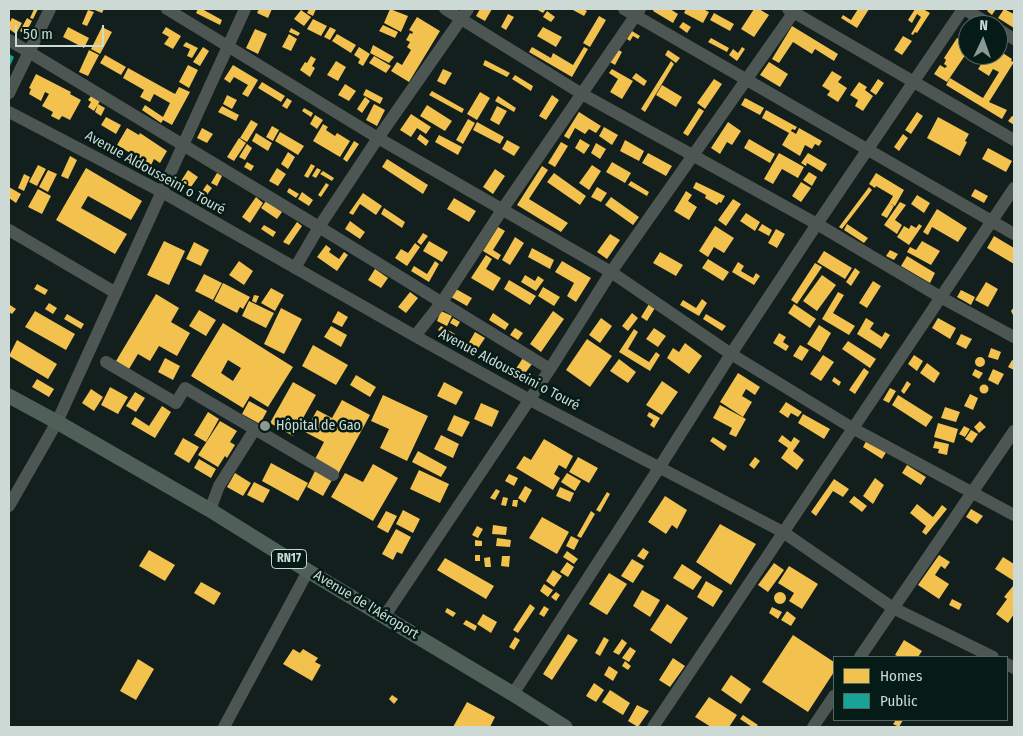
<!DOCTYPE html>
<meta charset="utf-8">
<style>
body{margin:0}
#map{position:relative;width:1023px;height:736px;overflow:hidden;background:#131f1c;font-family:"Fira Sans Condensed",sans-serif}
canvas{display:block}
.frame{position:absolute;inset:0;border:10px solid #ccd9d5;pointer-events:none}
.legend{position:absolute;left:833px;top:656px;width:175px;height:65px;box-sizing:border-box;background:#051b16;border:1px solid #556762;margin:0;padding:6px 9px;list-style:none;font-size:15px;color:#ccd9d5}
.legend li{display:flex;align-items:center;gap:10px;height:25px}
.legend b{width:25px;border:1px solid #556762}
.north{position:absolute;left:958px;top:15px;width:50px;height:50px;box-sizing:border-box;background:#051b16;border:1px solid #556762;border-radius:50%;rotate:3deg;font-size:14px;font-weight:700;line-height:20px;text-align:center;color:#ccd9d5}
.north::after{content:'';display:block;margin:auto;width:18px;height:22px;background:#8b9894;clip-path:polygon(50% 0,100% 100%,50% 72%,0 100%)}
.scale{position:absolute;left:15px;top:25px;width:89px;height:22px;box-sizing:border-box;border:2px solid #ccd9d5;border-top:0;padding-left:6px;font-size:15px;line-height:18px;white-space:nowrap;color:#ccd9d5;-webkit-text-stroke:4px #051b16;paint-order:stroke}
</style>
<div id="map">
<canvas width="1023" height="736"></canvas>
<div class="frame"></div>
<ul class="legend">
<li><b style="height:14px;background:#f2c14e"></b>Homes</li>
<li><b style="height:14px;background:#17a398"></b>Public</li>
</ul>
<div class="north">N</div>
<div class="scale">50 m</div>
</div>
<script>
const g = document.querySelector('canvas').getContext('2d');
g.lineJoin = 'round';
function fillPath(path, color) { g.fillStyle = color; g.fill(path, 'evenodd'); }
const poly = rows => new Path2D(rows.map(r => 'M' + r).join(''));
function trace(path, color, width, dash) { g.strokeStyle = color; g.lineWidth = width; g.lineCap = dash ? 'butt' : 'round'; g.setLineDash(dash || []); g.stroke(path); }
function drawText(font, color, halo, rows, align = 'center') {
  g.font = font + ' "Fira Sans Condensed",sans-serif'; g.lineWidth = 5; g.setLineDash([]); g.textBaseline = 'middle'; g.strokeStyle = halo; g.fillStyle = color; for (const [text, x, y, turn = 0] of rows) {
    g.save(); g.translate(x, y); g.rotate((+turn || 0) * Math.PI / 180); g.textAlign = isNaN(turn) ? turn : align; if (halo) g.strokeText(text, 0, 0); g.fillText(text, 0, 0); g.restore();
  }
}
const homes = poly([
 [34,9,38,9,33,19,30,18],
 [92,9,104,9,102,13],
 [198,9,202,9,222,20,220,25,196,13],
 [259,9,272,9,268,18,257,13],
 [309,9,316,9,313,16,307,13],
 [390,9,408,16,401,32,384,23],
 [480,9,492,9,485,21,476,16],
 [536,9,546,9,543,13],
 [571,9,583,9,587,11,584,16],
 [654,9,670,9,678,14,673,23,653,11],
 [686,9,703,9,709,12,703,23,684,13],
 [754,9,759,9,769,15,754,37,741,29],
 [858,9,869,9,857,28,841,18,843,15,851,20],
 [915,9,923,9,930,13,917,33,915,32,913,35,911,34,921,17,917,14,912,23,908,20],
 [989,9,996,9,992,15,987,11],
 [1004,9,1014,14,1014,28,998,18],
 [88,10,94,12,87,26,82,24],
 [301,10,311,17,304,26,294,19],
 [547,11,555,17,551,22,543,17],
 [714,13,734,24,730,31,710,20],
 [508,14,514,17,506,30,501,27],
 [599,16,606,20,590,47,583,43],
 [417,17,440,31,409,82,391,71,397,62,402,65,411,50,407,47,410,42,406,40,410,33,412,34,413,32,409,30],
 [12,18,22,23,16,34,9,29,9,24],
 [27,18,32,21,25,34,20,31],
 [313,19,327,26,321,36,307,29],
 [683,22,691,27,687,33,679,27],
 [383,25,398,32,395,38,379,31],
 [792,26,838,54,834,61,815,49,812,54,793,42,779,63,772,59],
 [68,27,89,38,84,48,63,37],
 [102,27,112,32,100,54,91,49],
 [166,27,181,36,173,49,164,44,169,37,162,33],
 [330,27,336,30,330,40,324,37],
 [543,27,562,37,556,47,537,36],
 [291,28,300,33,298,36,289,32],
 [255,29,267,34,258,54,246,48],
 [632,31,640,36,638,39,633,36,630,41,627,39],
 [289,34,297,39,291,51,282,47],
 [337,34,356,45,351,53,332,41],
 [903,36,912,41,902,55,894,50],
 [968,36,968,51,947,82,934,74,940,65,945,68,947,66,944,64,946,60,944,58,957,38,964,42],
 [711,38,729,48,727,52,708,42],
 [186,42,198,48,192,58,187,56,190,49,183,46],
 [373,45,394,57,389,63,370,53],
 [203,47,209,51,200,66,193,62],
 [359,47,370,54,363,66,358,63,360,59,354,55],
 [532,47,551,58,553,53,573,65,584,47,588,49,572,77,529,52],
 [742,47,745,49,737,61,729,55,733,49,738,53],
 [617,49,622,52,615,65,610,62],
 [89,50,99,55,88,76,79,72],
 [668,50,680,58,676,63,665,55],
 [998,50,1012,59,1011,61,1014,62,989,102,1007,110,1002,119,946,85,950,78,983,98,999,72,993,69,989,76,978,69,982,63,971,56,998,55],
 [105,55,126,67,121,75,100,63],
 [311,56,316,59,312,66,315,68,310,77,300,70,305,62,307,63],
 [374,56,391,66,386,73,369,63],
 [485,60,510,73,507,77,483,65],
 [336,61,346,67,338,81,327,75],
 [671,61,674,64,645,112,641,109],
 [769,62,788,74,780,87,760,75],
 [188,65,198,70,189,88,179,82],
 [233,65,258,80,248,97,242,94,248,85,234,77,230,83,224,79],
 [128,68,175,94,179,87,190,92,172,125,163,120,161,123,142,110,145,105,163,117,170,103,154,94,150,102,140,97,144,90,123,78],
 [443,69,452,73,445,85,437,81],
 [612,69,633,81,622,99,610,92,618,79,609,73],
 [832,71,842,77,838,82,847,88,838,102,827,95,830,91,822,86],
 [636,73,647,81,644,86,632,78],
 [36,74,71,92,70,94,81,100,70,120,62,116,59,120,51,116,53,112,42,106,49,94,45,92,41,101,29,94,31,89,29,88],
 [515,75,533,86,531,91,512,79],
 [714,79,722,84,705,109,697,103],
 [878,79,884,83,876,95,870,91],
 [262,82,285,96,281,102,258,88],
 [859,82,867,87,865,90,873,96,863,111,855,106,858,100,850,95],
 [345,84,356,91,349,101,338,95],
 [662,85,682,97,676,107,656,95],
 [366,89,383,98,380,104,363,95],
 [432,91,464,109,462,113,429,95],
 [480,92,490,98,477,120,467,114],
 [227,95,237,100,232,109,223,104],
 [552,95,559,100,546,120,539,116],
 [91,96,100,101,94,111,88,107,91,102,88,100],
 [498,96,516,108,514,112,495,101],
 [365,97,370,101,362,113,357,109],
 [287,98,292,101,287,109,282,106],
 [745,98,764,108,760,115,741,105],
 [98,104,105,108,101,116,95,112],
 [374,104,385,110,377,126,366,120],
 [427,105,452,121,445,131,420,116],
 [222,106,239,115,236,121,218,112],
 [497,106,507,111,499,125,490,120],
 [304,108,313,113,311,117,302,111],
 [699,108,704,111,688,136,683,133],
 [766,110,797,127,795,130,792,129,791,131,796,134,799,128,822,141,819,146,815,144,812,149,805,145,800,156,782,145,789,133,762,118],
 [579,112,601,126,596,133,589,129,585,134,575,128,569,139,564,136],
 [917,112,923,116,911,134,905,130],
 [411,114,431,127,426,134,417,128,411,137,400,130],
 [315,115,323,120,317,129,310,124],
 [1012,116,1014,117,1014,125,1008,121],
 [106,117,121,125,116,134,101,125],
 [938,117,969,134,965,141,967,142,960,156,927,138],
 [468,119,475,123,463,144,456,140],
 [251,120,258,124,247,142,240,138],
 [477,122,504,137,500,144,473,130],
 [728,122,741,131,732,145,727,142,720,154,711,148],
 [323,124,328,127,326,130,335,136,337,133,350,141,340,157,313,141],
 [272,126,279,130,273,141,266,137],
 [604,127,618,135,612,145,599,136],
 [127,128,139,135,140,133,167,151,160,163,154,159,151,165,146,162,142,169,131,163,135,156,117,145],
 [202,128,213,134,207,143,197,138],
 [280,132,304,146,298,155,275,141],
 [256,133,272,143,268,151,252,141],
 [420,134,429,141,426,146,417,139],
 [903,134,908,138,899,151,894,147],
 [439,135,462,147,458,155,435,142],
 [239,138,246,143,234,161,227,157],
 [580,139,590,145,584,154,575,148],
 [749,139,775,154,770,163,744,148],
 [507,140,520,147,514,156,502,149],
 [625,140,644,151,639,161,620,151],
 [354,141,359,144,347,162,343,159],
 [561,142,568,146,555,167,548,163],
 [596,143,606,149,600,159,591,153],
 [247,144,252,148,245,160,239,157],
 [988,148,1012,161,1006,172,982,159],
 [288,152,295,157,288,169,281,164],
 [648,153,672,166,666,176,642,163],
 [779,153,804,167,798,178,782,169,773,184,764,179],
 [808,153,827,164,822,172,807,163,806,166,801,163],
 [70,156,77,160,68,179,61,176],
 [387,159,428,185,423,194,382,167],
 [247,162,254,166,251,171,244,167],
 [612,162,631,173,625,183,606,172],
 [311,164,315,166,308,178,304,176],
 [38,165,46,169,37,186,29,182],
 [592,165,601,171,589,190,579,183],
 [542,166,548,170,529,199,568,223,561,232,517,205],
 [86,168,142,201,131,220,88,196,81,208,127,234,115,254,56,220],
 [277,168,286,174,278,186,269,181],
 [317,168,321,170,316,178,312,176],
 [495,169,505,176,493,194,483,187],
 [48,170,57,174,48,192,39,187],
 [188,170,198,177,191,187,181,181],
 [323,171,334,178,332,181,320,174],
 [809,172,817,177,812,186,803,180],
 [217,173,222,176,217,186,211,183],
 [554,173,586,196,580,205,547,182],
 [876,173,904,190,895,206,889,203,893,196,876,186,875,188,869,184],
 [24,174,30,177,24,191,18,188],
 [631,181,649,192,647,196,628,185],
 [696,182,725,196,721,203,719,202,717,205,705,198,706,195,693,188],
 [801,182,811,188,801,202,792,196],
 [326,183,329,185,321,197,318,195],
 [207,184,212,188,206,196,201,193],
 [9,187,21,194,16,203,9,198],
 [597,187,607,193,601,202,591,197],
 [869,187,872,190,842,229,839,227],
 [289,188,299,194,296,198,287,192],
 [38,189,51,196,42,214,28,207],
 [975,189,988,196,984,203,971,196],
 [686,191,692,195,688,201,697,207,689,220,674,211],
 [302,192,313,200,309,206,298,199],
 [363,193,382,206,376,215,360,204,353,215,349,213],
 [917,195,930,203,924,213,911,204],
 [256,197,263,203,250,223,242,217],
 [611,197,639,217,633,225,605,205],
 [454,198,476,211,469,222,447,209],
 [733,199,741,204,726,226,718,220],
 [266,201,282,212,277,219,261,208],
 [900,202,906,205,895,220,902,225,897,234,884,225],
 [889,203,894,206,887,218,881,215],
 [384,208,405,222,402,228,381,214],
 [937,209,967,228,958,242,932,227,928,235,923,232],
 [746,213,760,222,755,231,740,221],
 [350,221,365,232,360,239,345,229],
 [297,222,302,226,289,245,283,242],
 [762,224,772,230,769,236,758,230],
 [847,224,868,238,864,243,844,230],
 [919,224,922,226,909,245,897,237,904,226,909,229,911,225,916,228],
 [264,225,276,232,273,237,261,229],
 [715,226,734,238,724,253,714,247,708,257,699,251],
 [498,227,505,231,493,250,501,255,498,260,483,251],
 [776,229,785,234,777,248,768,243],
 [423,233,428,236,421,245,417,242],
 [610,234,620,240,607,259,597,252],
 [994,236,1014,248,1014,264,987,248],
 [515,237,524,243,510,265,502,260],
 [164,241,185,251,169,285,147,275],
 [429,241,448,252,442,262,423,251],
 [922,241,940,251,931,265,907,252,910,247,916,250],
 [194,242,209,250,201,266,186,259],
 [415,243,420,247,407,266,395,258,401,249,408,253],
 [326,245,331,249,329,252,339,259,344,252,348,255,337,271,317,257],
 [532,248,554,260,550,269,528,257],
 [890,250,898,254,894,260,886,256],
 [824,251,852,268,845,279,817,262],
 [660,252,683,265,676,276,653,263],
 [486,255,492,259,486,269,501,278,493,291,471,278],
 [907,256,935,273,930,283,901,266],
 [708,259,729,272,723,281,702,268],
 [239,261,253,271,244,285,229,275],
 [435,261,439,264,429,282,411,271,414,266,427,274],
 [562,261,591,278,576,302,567,296,574,283,555,272],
 [738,262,744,266,741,271,753,278,756,273,760,276,754,285,732,272],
 [815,263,822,267,797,304,791,300],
 [855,268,860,272,851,286,846,282],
 [375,269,388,278,381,288,368,280],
 [204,274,222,283,213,300,195,291],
 [525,275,535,281,538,276,544,280,536,291,521,282],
 [822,275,836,285,817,311,803,301],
 [509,280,536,296,530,305,504,289],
 [873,281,881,286,867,308,859,303],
 [986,282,998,289,988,307,975,300],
 [223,283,250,297,243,309,240,307,237,313,214,301],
 [37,284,48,290,45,295,34,289],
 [543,287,560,297,554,306,538,296],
 [271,288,284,295,275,311,261,303],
 [456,289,472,298,467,306,451,297],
 [961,290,975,297,971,305,957,297],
 [410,292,418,298,406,313,398,307],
 [838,292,844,295,833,313,855,326,849,335,822,319],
 [156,294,179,308,171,322,190,333,177,356,159,346,150,361,138,354,129,369,116,361],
 [254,295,259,296,256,303,252,301],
 [702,299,707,303,699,316,680,305,683,300,696,308],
 [249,301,274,313,266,328,242,316],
 [49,303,57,308,53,314,45,309],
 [649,304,655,308,647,321,641,317],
 [794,304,816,319,810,328,788,313],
 [10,305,16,309,12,314,9,312],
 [1014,307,1014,317,1011,311],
 [281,308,302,319,284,354,264,344],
 [199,310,216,320,206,336,189,326],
 [35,311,75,334,66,350,25,327],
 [338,311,348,317,342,327,332,322],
 [441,311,452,316,447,326,437,321],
 [553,311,564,319,541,352,530,344],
 [493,313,509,324,505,330,489,320],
 [632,313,638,318,628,331,622,326],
 [67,314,84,324,81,329,64,319],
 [706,314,726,326,722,331,703,319],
 [453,318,460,322,457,327,450,323],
 [601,318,612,326,600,343,589,335],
 [866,318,874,323,870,329,882,337,885,332,890,335,881,349,857,334],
 [938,318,956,328,950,339,932,328],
 [223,323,293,367,268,407,250,396,243,408,191,376],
 [228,360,241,368,233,381,221,373],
 [819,325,831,333,820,352,807,344],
 [331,326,347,335,341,347,324,337],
 [441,326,455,334,453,338,438,330],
 [515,328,523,333,518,340,510,335],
 [654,328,666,336,658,347,646,339],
 [634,329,638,332,628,349,649,362,656,352,660,355,650,371,619,352],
 [475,332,485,338,477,350,468,344],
 [779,333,786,337,783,342,789,346,786,351,773,343],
 [961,334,972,339,966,349,956,344],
 [587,339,612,356,590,387,566,370],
 [17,340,57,364,48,379,9,356],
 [848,341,876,359,870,368,842,349],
 [685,343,702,356,689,374,667,358,673,348,679,352],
 [313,345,348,365,336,385,302,366],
 [800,345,809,350,802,361,793,356],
 [991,348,1001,352,998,360,988,357],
 [823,355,834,362,821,381,810,374],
 [914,355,923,361,917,371,908,364],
 '975 362a5 5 0 1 1 10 0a5 5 0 1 1-10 0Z',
 [165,358,180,366,173,380,158,372],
 [523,358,532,364,519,381,511,376],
 [619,359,636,372,628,383,610,371],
 [1012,360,1014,361,1014,370,1008,367],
 [927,363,940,373,934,383,920,373],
 [864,368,869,372,855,394,849,390],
 [975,369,983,373,979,379,972,375],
 [993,369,1004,374,998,385,988,380],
 [738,373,760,387,755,395,746,389,742,396,752,402,743,417,720,402],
 [356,375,376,387,370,397,350,385],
 [834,377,841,382,839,386,832,381],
 [37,379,54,389,49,397,32,387],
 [662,381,678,392,662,415,646,405],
 [907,381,911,384,904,394,901,391],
 [293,382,316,395,293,436,270,423],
 [444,382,463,392,456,405,437,396],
 '979.5 389a4.5 4.5 0 1 1 9 0a4.5 4.5 0 1 1-9 0Z',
 [110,387,128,397,118,414,101,405],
 [890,388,896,391,889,403,883,400],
 [91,389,103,397,94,411,82,403],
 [135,392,145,398,136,412,126,406],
 [970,394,978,398,973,410,964,406],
 [383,395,428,416,407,461,380,448,389,429,371,421],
 [898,395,933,417,926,427,892,405],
 [342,400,370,415,338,474,314,461,324,442,305,432,317,410,332,418],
 [249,401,267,411,260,424,242,414],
 [786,402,802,412,798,417,791,413,788,418,779,412],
 [481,403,499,411,492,427,474,419],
 [720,405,746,419,736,437,729,434,732,428,713,418],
 [162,406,171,412,155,438,131,424,135,417,149,426],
 [945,407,960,412,956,422,941,418],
 [208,412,219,419,206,442,194,435],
 [649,412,660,418,654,428,650,425,653,420,647,416],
 [803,414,830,429,824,439,798,423],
 [454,415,470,422,462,437,447,430],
 [220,421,237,431,230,442,235,445,227,458,225,456,218,467,198,455],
 [980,421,986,427,979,433,974,427],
 [938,423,958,429,954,443,934,437],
 [964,426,970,429,965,437,959,434],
 [971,430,978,434,972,443,965,439],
 [870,434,890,446,882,459,863,447],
 [441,435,459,444,453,458,434,449],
 [782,435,791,442,794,437,800,441,793,451,804,460,797,470,781,458,788,448,778,441],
 [713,437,727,446,724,451,710,441],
 [183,438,199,447,189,463,174,454],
 [544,439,573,456,566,469,559,465,554,474,560,478,553,490,516,468,524,456,531,460],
 [935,441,949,444,947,455,938,453,939,449,933,448],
 [418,451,447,467,441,477,412,462],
 [578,457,598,468,589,483,569,472],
 [755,457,760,461,754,469,749,465],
 [199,459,216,469,211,478,194,468],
 [271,463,308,483,298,501,262,481],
 [373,464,398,478,373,521,331,497,345,473,363,482],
 [907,465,926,477,921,485,902,473],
 [419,470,449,484,440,503,410,489],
 [315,471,332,480,323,496,307,487],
 [235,473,251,483,243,496,227,487],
 [567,473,581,481,575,491,561,482],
 [509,474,518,478,514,486,505,481],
 [875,478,884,485,873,504,863,496],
 [834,479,849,489,843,497,833,491,816,516,811,512],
 [254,482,270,490,263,503,247,495],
 [525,486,532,490,525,503,518,498],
 [560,487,574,493,570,502,556,496],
 [496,489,500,491,495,500,490,498],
 [607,492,610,494,600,512,596,510],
 [665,496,687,510,677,529,672,525,666,534,648,522],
 [854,496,867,506,862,512,849,502],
 [503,497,508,498,506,506,501,505],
 [513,500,518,500,517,507,512,506],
 [917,504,933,517,942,505,947,509,926,535,922,532,926,526,910,513],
 [971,509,983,516,977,524,966,517],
 [403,510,420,519,413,533,396,524],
 [386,511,397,516,388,533,377,527],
 [591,511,595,514,581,538,577,536],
 [542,517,569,532,557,554,529,538],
 [720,524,756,544,731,585,696,562],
 [493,525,507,527,506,535,492,534],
 [477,526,483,529,478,538,472,535],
 [396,529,411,537,402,554,397,552,393,560,382,554],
 [571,536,579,540,574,550,566,546],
 [497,538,511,540,510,547,496,546],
 [475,540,482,541,482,546,475,546],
 [643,548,649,552,644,560,637,556],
 [149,550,175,565,165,581,139,566],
 [567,551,578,559,574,564,563,557],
 [475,555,480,555,480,561,475,561],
 [939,555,950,562,945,569,941,566,935,575,949,584,939,599,918,585],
 [502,556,510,556,509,567,501,566],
 [490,557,491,567,485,567,484,558],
 [1003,557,1014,564,1014,581,995,569],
 [445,558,494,586,486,599,437,570],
 [632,559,644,566,633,583,621,576],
 [567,562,574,567,568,577,560,572],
 [774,563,784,570,768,592,758,585],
 [682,564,702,577,693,590,673,578],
 [789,566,818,584,802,609,789,601,794,593,778,583],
 [553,570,562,576,554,587,546,581],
 [609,573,627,584,607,615,589,604],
 [706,581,723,591,713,607,697,597],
 [201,582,221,593,214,605,194,593],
 [544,584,553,590,548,597,540,591],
 [1013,586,1014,587,1014,614,1008,623,996,614,1007,599,1004,597],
 [642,590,660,600,650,617,633,606],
 '774 598a6 6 0 1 1 12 0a6 6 0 1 1-12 0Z',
 [556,592,560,595,556,601,551,597],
 [952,599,962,604,959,610,949,605],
 [530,604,535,608,518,633,513,630],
 [667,604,688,618,671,644,650,630],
 [544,606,549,609,544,617,539,614],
 [772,607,782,612,778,619,769,613],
 [447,608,456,613,453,617,445,612],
 [787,611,796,618,791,626,781,620],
 [483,614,497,622,491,633,477,624],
 [466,620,477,626,475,631,463,624],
 [568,634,578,640,552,680,543,674],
 [793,635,834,662,834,672,808,712,762,682],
 [515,637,520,640,514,650,509,647],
 [604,637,609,640,600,656,595,653],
 [622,639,627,643,619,655,613,652],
 [904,640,922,651,918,657,899,657,895,655],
 [630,647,636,651,629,662,622,658],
 [293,649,300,653,303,649,318,658,315,662,321,665,312,681,283,664],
 [673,658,685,666,670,687,659,680],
 [138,659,154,669,136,700,120,691],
 [625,661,631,666,628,670,622,666],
 [609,666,618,672,613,681,604,675],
 [731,675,751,689,741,704,721,690],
 [594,683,604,690,596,702,586,696],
 [610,690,630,703,623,715,602,702],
 [392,695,398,699,394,704,389,699],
 [709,697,737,715,729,727,711,727,695,717],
 [467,702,495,717,490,727,453,727],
 [637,705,649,711,638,727,628,721],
 [743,715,758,725,756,727,752,727,740,719],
 [896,720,903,720,899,727,893,724]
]);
const public = poly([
 [9,54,14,57,9,68]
]);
const minor = poly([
 [167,9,378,138,611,272,731,354,854,429,1014,515],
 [445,9,582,94,817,224,942,298,1014,337],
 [624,9,1014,234],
 [788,9,1014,140],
 [964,9,991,25],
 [998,29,1014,39],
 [9,40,319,227,550,369],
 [9,93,50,9],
 [9,112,162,192,415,336,528,399,783,532,893,608,993,657],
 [9,230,116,293],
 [295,268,319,227,378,138,468,9],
 [415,336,442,302,502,210,640,9],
 [106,362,176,403,185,388,333,475],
 [9,506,57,422,245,9],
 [210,510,219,486,255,429],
 [384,617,550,369,611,272,796,9],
 [860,657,1014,431],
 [1007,664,1014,668],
 [513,694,659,468,731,354,817,224,963,9],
 [224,727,308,571],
 [653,727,1014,188],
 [813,727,834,696]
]);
const major = poly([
 [9,396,57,422,210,510,308,571,513,694,565,727]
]);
const markers = [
 [265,426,6,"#8b9894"]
];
const shields = [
 [289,559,35]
];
const shieldNames = [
 ["RN17",289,559]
];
const streetNames = [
 ["Avenue Aldousseini o Touré",155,173,29],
 ["Avenue Aldousseini o Touré",509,370,28],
 ["Avenue de l'Aéroport",366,605,31]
];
const poiNames = [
 ["Hôpital de Gao",276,426]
];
fillPath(homes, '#f2c14e');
fillPath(public, '#17a398');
trace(minor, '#4d5653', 12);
trace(major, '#4f6059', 15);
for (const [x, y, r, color] of markers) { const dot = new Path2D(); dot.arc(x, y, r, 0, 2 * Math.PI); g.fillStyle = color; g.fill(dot); trace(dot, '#051b16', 2); }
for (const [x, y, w] of shields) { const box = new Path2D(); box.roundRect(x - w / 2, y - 9.5, w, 19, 4); g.fillStyle = '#051b16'; g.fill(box); trace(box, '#ccd9d5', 1); }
drawText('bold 12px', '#ccd9d5', null, shieldNames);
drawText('14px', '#ccd9d5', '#051b16', streetNames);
drawText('14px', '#ccd9d5', '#051b16', poiNames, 'left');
</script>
